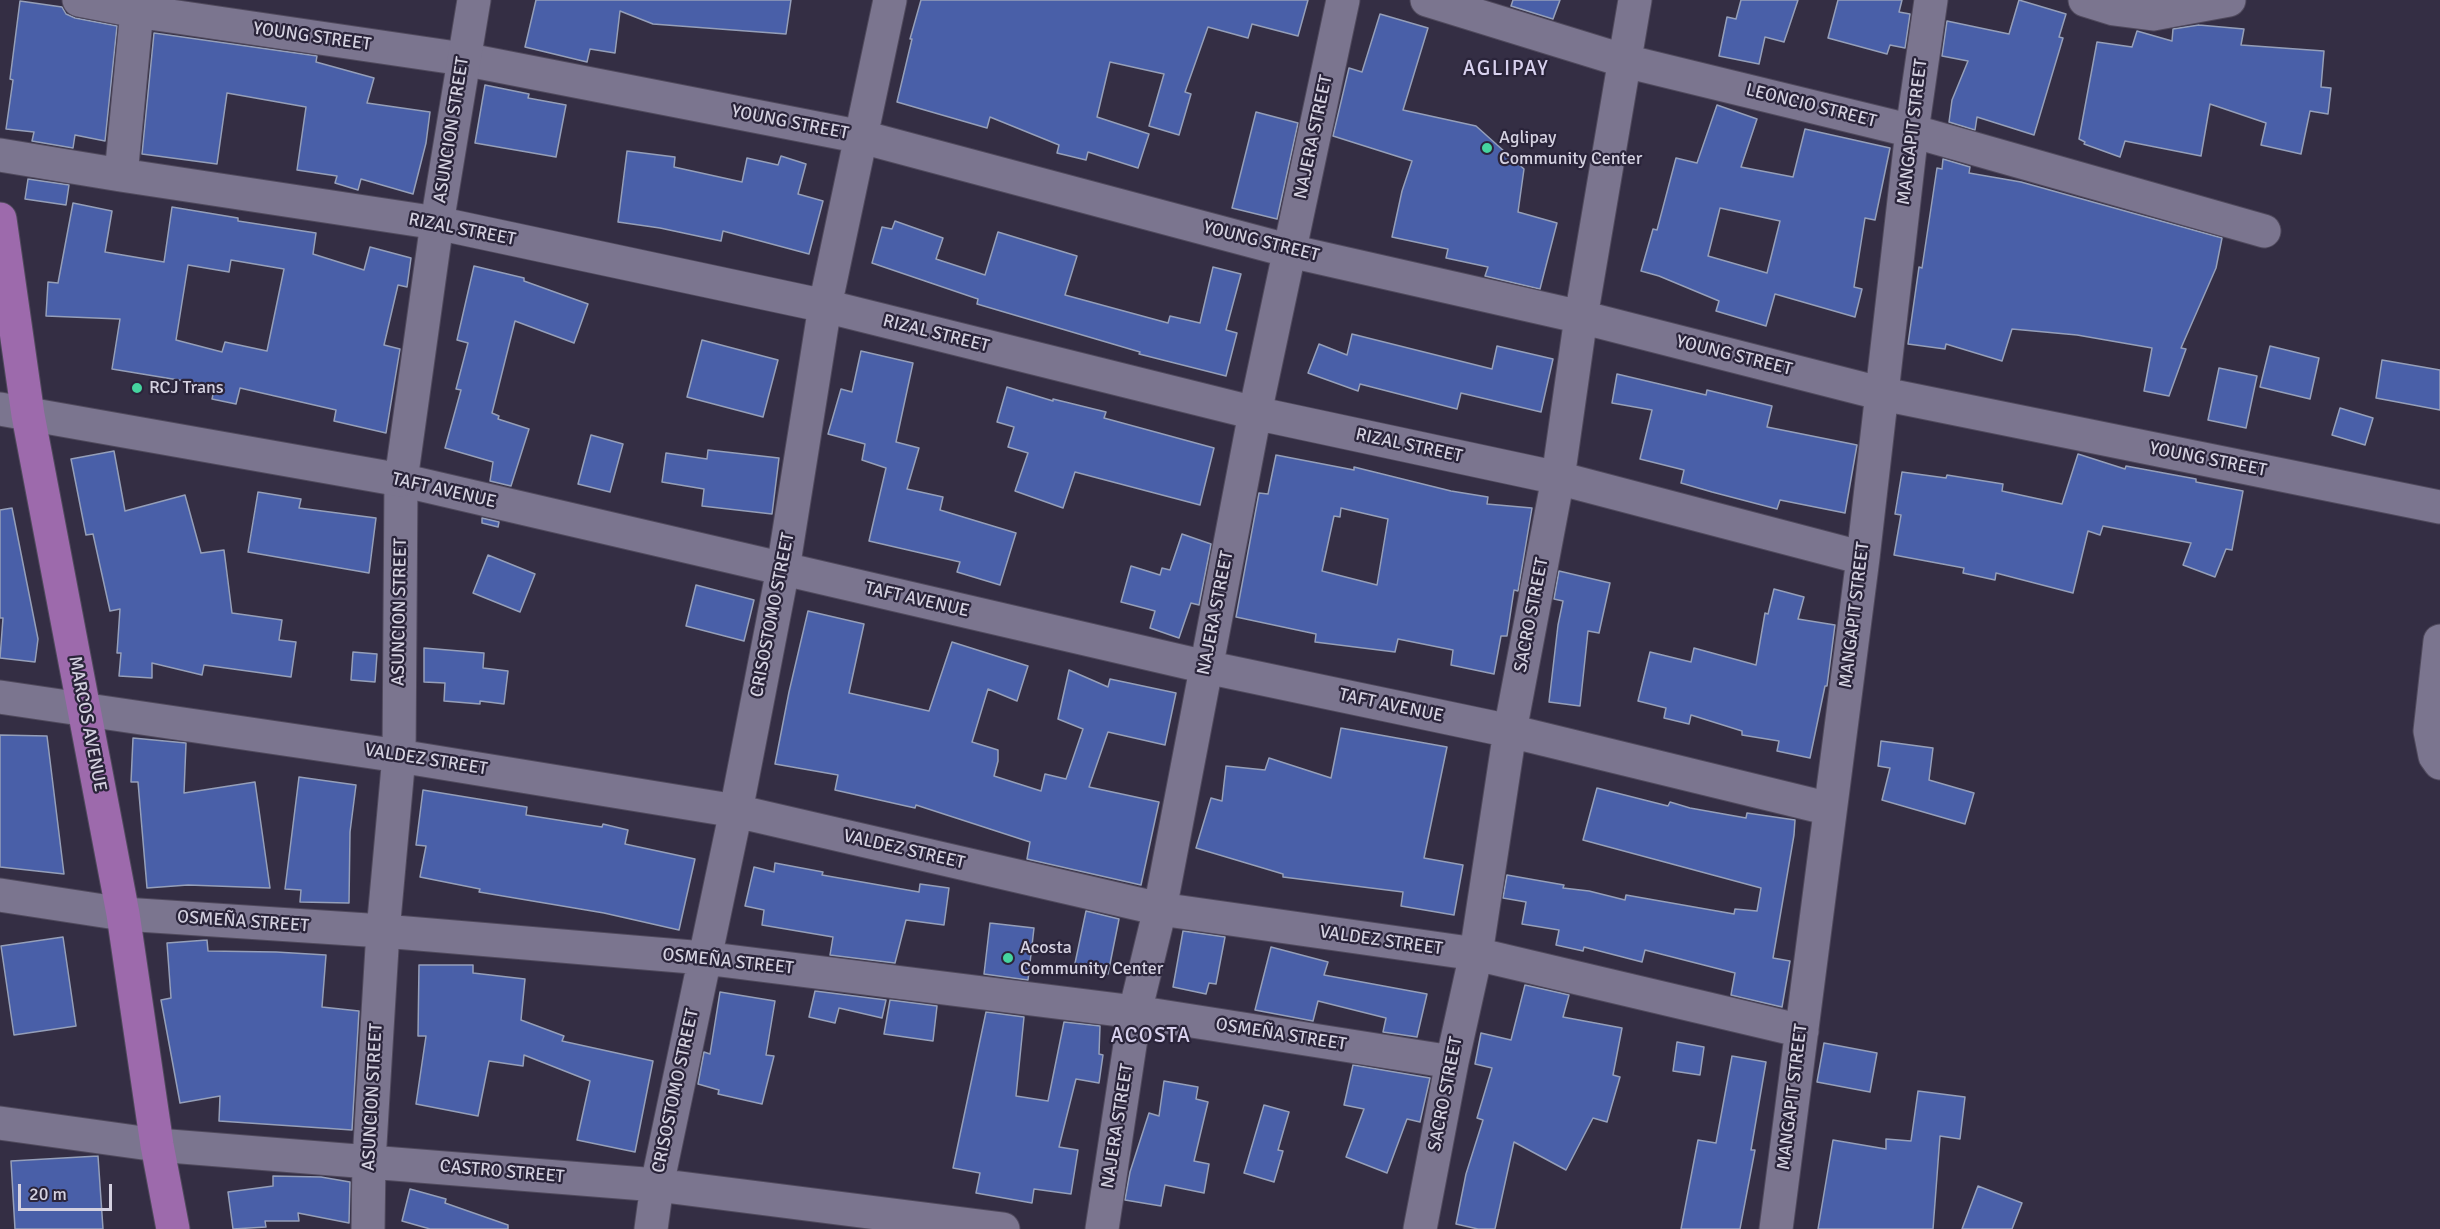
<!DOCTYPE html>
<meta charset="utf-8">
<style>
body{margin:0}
#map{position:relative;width:2440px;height:1229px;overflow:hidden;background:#342e44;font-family:Signika,sans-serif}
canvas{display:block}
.scale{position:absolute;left:18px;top:1184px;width:94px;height:27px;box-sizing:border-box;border:3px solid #d4d1e0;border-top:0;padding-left:8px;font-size:18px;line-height:21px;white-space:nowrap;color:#d4d1e0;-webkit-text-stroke:4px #2a243a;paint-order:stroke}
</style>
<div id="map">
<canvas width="2440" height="1229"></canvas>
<div class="scale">20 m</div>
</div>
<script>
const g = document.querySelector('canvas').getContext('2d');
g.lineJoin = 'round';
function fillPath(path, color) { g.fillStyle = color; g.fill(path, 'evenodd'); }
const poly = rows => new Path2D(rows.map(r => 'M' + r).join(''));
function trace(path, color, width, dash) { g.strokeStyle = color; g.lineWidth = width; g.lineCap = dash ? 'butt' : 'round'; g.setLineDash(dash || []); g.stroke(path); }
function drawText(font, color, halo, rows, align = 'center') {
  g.font = font + ' Signika,sans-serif'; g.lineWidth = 4.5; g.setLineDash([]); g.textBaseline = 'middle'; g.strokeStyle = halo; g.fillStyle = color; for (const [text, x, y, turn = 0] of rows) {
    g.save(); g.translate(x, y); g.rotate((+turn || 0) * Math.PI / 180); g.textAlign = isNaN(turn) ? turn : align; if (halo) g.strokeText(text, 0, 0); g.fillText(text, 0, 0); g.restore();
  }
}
const building = poly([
 [536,0,791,0,786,34,653,24,620,11,615,53,590,49,587,62,525,47,536,0],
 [921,0,1308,0,1298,36,1252,24,1248,38,1208,27,1185,92,1191,94,1179,135,1149,126,1164,74,1110,62,1097,117,1149,134,1138,168,1088,152,1086,160,1057,153,1059,145,990,117,987,128,897,102,912,39,910,39,921,0],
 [1513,0,1560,0,1553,19,1511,6,1513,0],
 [1741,0,1798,0,1784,42,1765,37,1759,64,1719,56,1727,17,1736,19,1741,0],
 [1838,0,1902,0,1899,12,1910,14,1905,48,1890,45,1887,54,1828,38,1838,0],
 [2019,0,2066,14,2059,37,2063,38,2034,135,1977,117,1975,130,1949,122,1952,100,1968,61,1942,56,1947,21,2009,34,2019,0],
 [20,1,62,7,66,14,75,18,117,26,105,141,75,135,73,148,32,141,34,132,6,129,13,80,10,79,20,1],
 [1380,14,1428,28,1403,110,1476,126,1524,169,1518,212,1557,223,1540,289,1485,276,1488,267,1446,258,1448,249,1392,237,1402,191,1412,161,1333,136,1349,68,1362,72,1380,14],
 [2199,25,2244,29,2241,45,2324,51,2321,87,2331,88,2328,114,2310,111,2301,154,2261,145,2266,123,2210,104,2201,156,2125,141,2120,157,2084,144,2085,142,2079,139,2097,42,2132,47,2137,31,2172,41,2173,29,2199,25],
 [154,33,317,56,316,62,374,78,367,103,430,112,426,143,413,194,361,179,358,190,335,183,337,176,297,170,306,107,227,93,217,164,142,154,154,33],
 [485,85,529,94,528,98,566,105,556,157,475,143,485,85],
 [1717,105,1757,119,1741,167,1793,177,1805,129,1890,148,1875,220,1865,218,1854,287,1862,289,1855,317,1775,294,1766,326,1716,311,1719,301,1659,276,1641,271,1653,229,1657,230,1676,158,1697,163,1717,105],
 [1720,208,1780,221,1767,273,1708,256,1720,208],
 [1256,112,1298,123,1277,219,1232,208,1256,112],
 [627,151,675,157,674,167,742,182,747,158,778,165,781,156,806,164,798,194,823,201,809,254,723,231,721,241,660,228,618,222,627,151],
 [1943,159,1970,167,1969,173,2021,182,2222,238,2216,268,2181,348,2186,349,2169,396,2144,391,2152,348,2077,335,2012,329,2002,361,1946,344,1945,349,1908,344,1919,267,1922,268,1937,168,1942,169,1943,159],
 [28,179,69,185,66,205,25,199,28,179],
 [73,203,112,211,105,252,164,262,172,207,238,218,238,221,316,233,313,254,364,270,370,247,411,258,407,287,398,285,384,345,400,349,386,433,334,421,336,410,240,388,236,404,212,399,215,386,112,369,120,319,46,316,48,282,58,283,73,203],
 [231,260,284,269,267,351,225,342,222,352,176,340,188,265,229,272,231,260],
 [895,221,943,238,936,259,985,275,998,232,1077,256,1065,295,1168,323,1170,316,1200,323,1213,267,1241,274,1226,330,1237,333,1226,376,1139,354,1140,352,977,304,978,299,872,263,882,227,892,229,895,221],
 [474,266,524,278,524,281,588,304,574,343,515,321,492,413,499,416,498,419,529,429,511,486,490,481,493,462,445,448,461,390,456,389,468,343,457,340,474,266],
 [1352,334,1492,369,1497,346,1553,359,1541,412,1461,393,1457,409,1360,384,1358,391,1308,373,1319,344,1347,355,1352,334],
 [702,340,778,360,763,417,687,397,702,340],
 [2270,346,2319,358,2310,399,2260,387,2270,346],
 [861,351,913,363,896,442,919,448,907,489,943,497,940,510,1016,533,1000,585,957,572,960,562,869,541,886,468,862,460,865,444,828,434,841,389,852,392,861,351],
 [2382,360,2440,370,2440,410,2376,398,2382,360],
 [2219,368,2257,376,2246,428,2208,420,2219,368],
 [1617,374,1706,395,1707,390,1772,406,1767,427,1857,445,1845,513,1780,500,1777,509,1712,492,1681,483,1684,470,1640,459,1652,410,1612,403,1617,374],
 [1007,387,1053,401,1053,399,1106,412,1104,418,1214,448,1200,505,1075,472,1063,508,1015,491,1028,453,1008,447,1014,427,997,422,1007,387],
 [2340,408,2373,418,2365,445,2332,435,2340,408],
 [591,435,623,444,610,492,578,484,591,435],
 [708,450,779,458,772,514,702,506,704,489,662,482,666,453,707,459,708,450],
 [114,451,125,511,185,495,201,553,224,550,232,613,282,620,279,640,296,642,291,677,204,665,202,675,152,663,152,678,119,676,121,653,117,653,120,609,110,611,93,534,86,535,71,459,114,451],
 [2078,454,2125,469,2126,466,2196,479,2196,482,2243,491,2232,550,2226,549,2215,577,2183,565,2191,543,2103,526,2100,535,2088,531,2073,593,1996,573,1995,580,1963,573,1964,568,1894,555,1901,515,1895,514,1902,472,1946,478,1947,475,2003,484,2002,491,2062,504,2078,454],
 [1276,455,1354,470,1354,467,1451,491,1488,497,1487,504,1532,508,1518,591,1514,590,1507,636,1501,636,1494,674,1451,665,1453,650,1398,639,1395,652,1315,642,1316,634,1236,617,1259,493,1268,494,1276,455],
 [1341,508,1388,519,1377,585,1322,571,1334,516,1340,517,1341,508],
 [258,492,301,499,299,508,376,518,369,573,248,552,258,492],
 [12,508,38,639,35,662,0,658,3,618,0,618,0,510,12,508],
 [482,518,499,522,498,527,482,523,482,518],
 [1182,534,1211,544,1199,605,1191,603,1179,638,1150,628,1155,611,1121,602,1131,566,1160,575,1162,568,1170,570,1182,534],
 [488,555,535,574,520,612,473,593,488,555],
 [1559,571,1610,583,1599,633,1588,631,1580,706,1549,702,1558,625,1563,601,1554,599,1559,571],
 [696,585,754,600,744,641,686,626,696,585],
 [1774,589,1804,597,1798,619,1835,625,1827,686,1825,686,1810,758,1777,751,1779,741,1742,735,1742,731,1691,715,1689,724,1664,718,1666,708,1638,701,1650,652,1691,662,1694,648,1756,665,1765,613,1768,614,1774,589],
 [808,611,864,624,849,693,929,711,952,642,1028,666,1017,701,988,689,972,742,998,750,998,761,994,776,1041,791,1045,774,1066,779,1083,729,1058,719,1069,670,1108,687,1110,679,1176,693,1165,745,1108,732,1089,787,1159,802,1141,885,1027,859,1030,842,916,805,915,808,835,790,838,775,775,764,789,692,808,611],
 [424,648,484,653,483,668,508,671,504,704,480,701,480,704,444,701,445,683,424,682,424,648],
 [353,652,377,654,375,682,351,680,353,652],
 [1341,728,1447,747,1424,858,1463,865,1454,915,1401,906,1403,892,1283,877,1283,874,1196,848,1211,798,1222,801,1226,766,1265,770,1269,758,1331,778,1341,728],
 [0,735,47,736,64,874,0,867,0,735],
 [133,738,186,743,184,793,255,782,270,888,188,885,147,888,138,782,131,782,133,738],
 [1881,741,1933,748,1929,780,1974,793,1965,824,1882,800,1890,768,1878,766,1881,741],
 [299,777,356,785,350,832,349,903,300,902,301,890,285,889,299,777],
 [1597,788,1668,806,1670,802,1690,808,1746,818,1747,813,1795,820,1794,835,1773,958,1790,961,1782,1007,1731,995,1735,973,1645,950,1642,962,1584,947,1583,951,1556,945,1559,930,1522,924,1526,902,1503,898,1507,875,1564,885,1563,888,1589,891,1625,900,1626,895,1734,914,1735,909,1757,911,1761,888,1583,840,1597,788],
 [423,790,527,807,526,815,602,827,603,824,628,830,625,844,695,859,679,930,604,913,479,892,480,889,420,877,426,846,416,845,423,790],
 [775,863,823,872,822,875,919,892,920,884,949,888,944,925,906,920,895,963,830,955,833,937,762,925,764,910,745,906,754,867,774,872,775,863],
 [1086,911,1119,919,1108,974,1074,968,1086,911],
 [990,923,1034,928,1028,980,984,974,990,923],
 [1183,931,1225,937,1216,984,1209,983,1206,994,1173,987,1183,931],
 [63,937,76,1026,14,1035,1,946,63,937],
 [207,940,208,951,276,952,326,955,322,1007,359,1011,352,1130,219,1121,220,1096,180,1103,161,1000,171,998,167,943,207,940],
 [1271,947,1328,962,1324,975,1427,994,1417,1037,1383,1032,1386,1018,1318,1001,1313,1021,1255,1010,1271,947],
 [419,965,473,965,473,973,525,979,521,1020,564,1036,562,1041,653,1061,635,1152,577,1140,590,1081,524,1055,523,1066,489,1061,478,1116,416,1104,426,1036,418,1036,419,965],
 [1525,985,1569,995,1563,1017,1622,1028,1613,1075,1620,1077,1607,1122,1593,1118,1566,1170,1514,1142,1495,1229,1478,1229,1456,1224,1466,1174,1483,1120,1477,1118,1492,1068,1475,1064,1481,1033,1511,1040,1525,985],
 [815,991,886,1000,882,1018,839,1008,835,1023,809,1017,815,991],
 [720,992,775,1001,766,1055,774,1056,762,1104,718,1094,719,1090,698,1084,704,1052,710,1054,720,992],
 [890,1000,937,1006,933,1041,884,1034,890,1000],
 [986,1012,1024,1017,1016,1096,1048,1101,1064,1022,1100,1026,1099,1054,1103,1055,1099,1083,1076,1079,1059,1147,1078,1150,1071,1194,1034,1189,1032,1203,976,1193,980,1173,953,1168,986,1012],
 [1677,1042,1704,1047,1700,1075,1673,1071,1677,1042],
 [1824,1043,1877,1053,1870,1092,1817,1082,1824,1043],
 [1732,1056,1766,1062,1751,1150,1755,1150,1740,1229,1681,1229,1698,1140,1716,1143,1732,1056],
 [1353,1065,1430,1078,1420,1122,1407,1119,1387,1173,1346,1157,1364,1109,1344,1105,1353,1065],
 [1164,1081,1198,1087,1196,1099,1208,1102,1194,1161,1209,1164,1204,1193,1165,1185,1161,1206,1125,1200,1130,1172,1149,1113,1159,1116,1164,1081],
 [1918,1091,1965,1097,1960,1139,1940,1136,1933,1229,1818,1229,1833,1140,1886,1149,1886,1139,1911,1141,1918,1091],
 [1264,1105,1289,1112,1278,1150,1283,1151,1274,1182,1244,1173,1264,1105],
 [98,1156,103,1229,15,1229,11,1161,98,1156],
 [273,1176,321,1177,350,1182,349,1223,298,1213,299,1221,265,1221,266,1227,233,1229,228,1192,273,1186,273,1176],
 [1978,1186,2022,1203,2012,1229,1962,1229,1978,1186],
 [410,1189,446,1199,445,1203,508,1225,508,1229,430,1229,402,1221,410,1189]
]);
const minor = poly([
 [79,0,136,11,463,59,862,137,1290,251,1581,317,1883,394,2440,507],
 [1427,0,1625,61,1912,131,2264,231],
 [2085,0,2114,9,2153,14,2229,0],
 [0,155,121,175,437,223,825,306,1255,413,1558,478,1863,558],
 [121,175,138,0],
 [2440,641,2430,731,2435,756,2440,763],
 [0,697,399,756,736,811,1160,909,1476,954,1802,1031],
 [0,895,123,914,383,931,704,958,1135,1012,1452,1062],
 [0,1123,157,1145,657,1185,1003,1229],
 [368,1229,369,1161,383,931,399,756,401,480,1206,667,1510,731,1830,809],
 [651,1229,657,1185,736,811,783,569,825,306,890,0],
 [1102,1229,1135,1012,1160,909,1255,413,1343,0],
 [1420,1229,1452,1062,1476,954,1510,731,1558,478,1581,317,1635,0],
 [1776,1229,1863,558,1912,131,1931,0]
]);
const tertiary = poly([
 [0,409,401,480,437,223,474,0]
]);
const primary = poly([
 [0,219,28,415,123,914,157,1145,173,1229]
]);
const markers = [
 [1487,148,6,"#45d49f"],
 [137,388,6,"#45d49f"],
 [1008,958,6,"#45d49f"]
];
const streetNames = [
 ["YOUNG STREET",312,37,8],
 ["LEONCIO STREET",1811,106,14],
 ["YOUNG STREET",790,123,11],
 ["ASUNCION STREET",452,130,-81],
 ["MANGAPIT STREET",1913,132,-83],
 ["NAJERA STREET",1314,137,-78],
 ["RIZAL STREET",462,230,11],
 ["YOUNG STREET",1261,242,14],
 ["RIZAL STREET",936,334,14],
 ["YOUNG STREET",1734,356,14],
 ["RIZAL STREET",1409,446,12],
 ["YOUNG STREET",2208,460,11],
 ["TAFT AVENUE",444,491,13],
 ["TAFT AVENUE",917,600,13],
 ["ASUNCION STREET",400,612,-89],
 ["NAJERA STREET",1216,613,-79],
 ["CRISOSTOMO STREET",773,615,-79],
 ["SACRO STREET",1532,615,-79],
 ["MANGAPIT STREET",1855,615,-83],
 ["TAFT AVENUE",1391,706,12],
 ["MARCOS AVENUE",87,724,79],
 ["VALDEZ STREET",426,760,9],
 ["VALDEZ STREET",904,850,13],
 ["OSMEÑA STREET",243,922,4],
 ["VALDEZ STREET",1381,941,8],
 ["OSMEÑA STREET",728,962,6],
 ["OSMEÑA STREET",1281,1035,9],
 ["CRISOSTOMO STREET",676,1091,-78],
 ["SACRO STREET",1446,1094,-79],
 ["ASUNCION STREET",373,1097,-87],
 ["MANGAPIT STREET",1793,1097,-83],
 ["NAJERA STREET",1118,1126,-81],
 ["CASTRO STREET",502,1172,5]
];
const poiNames = [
 ["Aglipay",1499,138],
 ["Community Center",1499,159],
 ["RCJ Trans",149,388],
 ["Acosta",1020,948],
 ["Community Center",1020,969]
];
const quarterNames = [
 ["AGLIPAY",1506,69],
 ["ACOSTA",1151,1036]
];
fillPath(building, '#495fa8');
trace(building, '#959fb9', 1.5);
trace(minor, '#504a5d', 35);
trace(tertiary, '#504a5d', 35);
trace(primary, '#504a5d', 35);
trace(minor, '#7b758f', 33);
trace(tertiary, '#7b758f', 33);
trace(primary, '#9d6aac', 33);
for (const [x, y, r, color] of markers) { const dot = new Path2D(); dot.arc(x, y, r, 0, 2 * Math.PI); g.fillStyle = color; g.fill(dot); trace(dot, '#2a243a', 2); }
drawText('18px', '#d4d1e0', '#2a243a', streetNames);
drawText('18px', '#d4d1e0', '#2a243a', poiNames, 'left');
g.letterSpacing = '1.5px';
drawText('21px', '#d8d1ee', '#2a243a', quarterNames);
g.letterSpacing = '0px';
</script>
